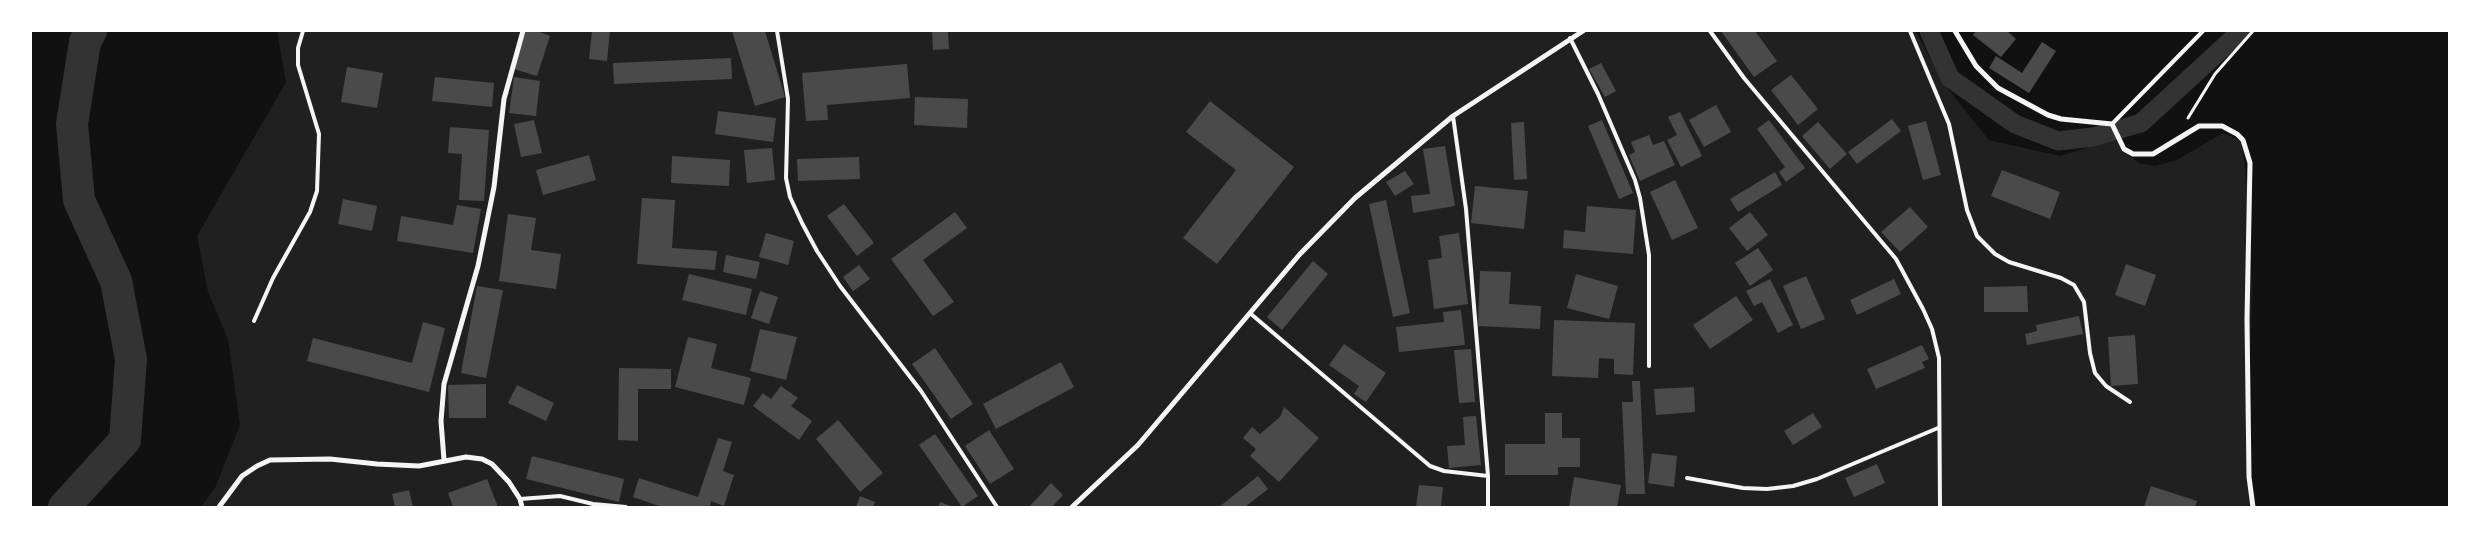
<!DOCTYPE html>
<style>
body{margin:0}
#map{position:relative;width:2480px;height:538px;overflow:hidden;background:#111;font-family:Ubuntu,sans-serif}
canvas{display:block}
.frame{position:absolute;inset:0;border:32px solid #fff;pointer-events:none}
</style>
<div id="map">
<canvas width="2480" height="538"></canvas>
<div class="frame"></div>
</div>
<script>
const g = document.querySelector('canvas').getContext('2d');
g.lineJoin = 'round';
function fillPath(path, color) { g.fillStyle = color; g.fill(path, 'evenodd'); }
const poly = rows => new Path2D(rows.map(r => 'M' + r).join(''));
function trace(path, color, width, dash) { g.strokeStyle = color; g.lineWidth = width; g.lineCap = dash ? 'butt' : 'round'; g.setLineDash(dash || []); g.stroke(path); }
const green = poly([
 [277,31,1916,31,1943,83,1989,140,2060,156,2119,138,2123,151,2139,163,2155,166,2177,160,2223,133,2242,141,2248,196,2252,289,2248,427,2253,507,201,507,215,488,240,425,228,339,208,292,197,236,286,82]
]);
const canal = poly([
 [1929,31,1950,78,2015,124,2058,141,2093,137,2141,123,2241,31]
]);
const river = poly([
 [64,507,125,440,131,359,116,281,79,200,72,124,85,42,91,31]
]);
const building = poly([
 [526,31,537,31,550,36,537,76,514,69],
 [592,31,610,31,607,61,589,59],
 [732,31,765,31,785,97,755,106],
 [932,31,948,31,949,49,933,50],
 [1721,31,1755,31,1777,61,1754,77],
 [1976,31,2007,31,2016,39,2001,57,1973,35],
 [2042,42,2056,51,2029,93,1989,68,1996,56,2022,73],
 [731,58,732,79,614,84,613,63],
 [1601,63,1616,91,1605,97,1589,69],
 [907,64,910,98,827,105,828,120,806,121,802,73],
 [347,67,383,73,377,108,341,102],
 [1791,75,1818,109,1798,125,1771,90],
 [435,77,494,83,492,107,432,101],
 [514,77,540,81,536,116,509,113],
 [915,97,968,99,967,128,914,125],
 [1210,101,1294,167,1217,264,1183,238,1236,170,1186,132],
 [1716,105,1731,132,1704,147,1689,120],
 [718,111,776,118,773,142,715,134],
 [1680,112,1702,156,1681,167,1667,140,1677,135,1668,117],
 [1892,119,1901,131,1857,164,1848,152],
 [534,120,542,153,521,157,514,124],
 [1602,120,1633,193,1619,199,1588,126],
 [1769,120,1805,168,1786,182,1779,172,1785,167,1757,129],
 [1926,121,1941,175,1923,180,1908,126],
 [1524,122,1527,179,1514,180,1511,123],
 [1818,122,1847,154,1830,169,1802,136],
 [450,127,489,130,484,201,459,200,462,154,448,153],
 [1649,135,1653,145,1664,141,1675,165,1640,181,1629,155,1635,152,1631,142],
 [1445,146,1455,206,1413,213,1411,196,1430,194,1423,149],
 [772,148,775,180,747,183,744,150],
 [589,155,596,180,543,195,536,170],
 [672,156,730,160,729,186,671,183],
 [859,157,860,179,798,181,797,159],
 [2002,170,2060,192,2050,219,1991,196],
 [1405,171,1414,184,1395,196,1386,182],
 [1775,172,1782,185,1738,212,1730,199],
 [1675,180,1698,228,1672,240,1650,192],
 [1475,186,1528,191,1524,229,1471,223],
 [642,198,675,200,672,248,717,251,715,270,637,264],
 [343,199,377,206,372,231,338,224],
 [1386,200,1410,313,1393,317,1369,204],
 [844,204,874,243,857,256,827,216],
 [457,205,481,209,473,253,397,241,401,216,453,225],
 [1587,206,1636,210,1633,254,1563,248,1564,230,1585,232],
 [1910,207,1928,227,1900,252,1881,232],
 [955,212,967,228,923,260,954,302,933,316,891,259],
 [1750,212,1768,235,1747,251,1729,228],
 [508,214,536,218,531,250,561,254,556,289,499,281],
 [766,233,794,241,788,265,759,257],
 [1459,233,1468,304,1434,309,1428,260,1442,258,1439,236],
 [1758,248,1773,270,1750,286,1735,263],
 [726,255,760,262,756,279,723,272],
 [1313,261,1328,274,1282,330,1267,317],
 [2126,264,2156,275,2145,306,2115,295],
 [859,265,870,279,853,291,843,277],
 [1480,271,1511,272,1509,304,1541,306,1540,329,1478,326],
 [689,274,752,289,746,315,682,300],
 [1576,274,1618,286,1609,319,1567,308],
 [1806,276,1825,319,1801,329,1783,286],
 [1770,279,1793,325,1778,333,1762,302,1754,306,1746,291],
 [1894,279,1901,294,1857,315,1850,300],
 [477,286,503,290,486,378,461,373],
 [2027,286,2028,312,1984,312,1984,287],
 [760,291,778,297,769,324,751,318],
 [1736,296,1753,320,1710,349,1693,325],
 [1461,310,1465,345,1399,352,1396,327,1444,322,1443,312],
 [2079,316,2083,334,2027,345,2025,334,2037,331,2036,325],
 [1554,320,1635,323,1633,375,1614,374,1614,359,1599,358,1598,378,1552,376],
 [423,322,445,328,429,392,307,361,313,338,412,363],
 [760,329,797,337,786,380,750,371],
 [2135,335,2138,384,2111,386,2108,337],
 [688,337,717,344,711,368,751,378,744,405,675,387],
 [1344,344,1386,373,1366,402,1354,394,1359,386,1329,365],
 [1922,345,1929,359,1922,362,1925,368,1876,389,1867,369],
 [935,348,973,404,951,419,912,364],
 [1471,349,1475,402,1459,403,1454,350],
 [1061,362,1074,387,996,429,983,404],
 [619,368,671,369,671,389,638,389,638,441,618,440],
 [1632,381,1640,381,1645,494,1626,494,1622,402,1633,402],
 [486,384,486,418,449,418,448,385],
 [517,385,554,403,546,421,508,403],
 [781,386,798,398,791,406,812,421,799,440,753,406,763,393,771,399],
 [1694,387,1695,412,1656,415,1654,389],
 [1284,407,1319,438,1279,482,1250,456,1256,449,1243,438,1252,427,1260,434,1280,417],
 [1545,413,1562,413,1562,438,1580,438,1580,467,1558,467,1558,475,1505,475,1505,444,1545,444],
 [1813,413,1822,427,1793,445,1784,431],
 [1476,416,1481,465,1449,468,1447,446,1465,445,1463,417],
 [838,420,883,473,860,492,816,439],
 [989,430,1014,469,990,484,965,446],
 [935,434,978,496,962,507,919,445],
 [718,438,732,442,723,471,734,475,724,506,711,501,710,507,662,507,633,497,639,478,698,497],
 [1652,453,1677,456,1674,487,1648,483],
 [532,456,624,479,619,502,526,479],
 [1877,464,1885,483,1854,497,1845,478],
 [1258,476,1268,489,1245,507,1219,507],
 [1574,477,1621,485,1617,507,1569,507],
 [487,479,498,507,453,507,448,493],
 [1051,483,1063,495,1052,507,1029,507],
 [1419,485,1443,487,1441,507,1416,507],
 [2151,486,2197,501,2195,507,2144,507],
 [409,490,413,507,395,507,392,494],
 [860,496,875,502,873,507,856,507],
 [940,502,953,507,938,507]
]);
const path = poly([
 [2188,118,2215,74,2253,31]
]);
const service = poly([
 [777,31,788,99,786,178,790,197,802,223,817,251,840,286,921,391,997,507],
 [1710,31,1744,78,1896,259,1923,309,1932,329,1939,358,1940,507],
 [1910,31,1949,124,1967,210,1977,236,1995,254,2009,262,2061,278,2074,285,2084,302,2090,353,2095,373,2106,386,2130,402],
 [1570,38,1598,94,1635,180,1640,198,1649,255,1649,366],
 [2112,124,2203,31],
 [1251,314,1430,466,1444,471,1488,476,1466,209,1453,116],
 [254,321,273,278,310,212,317,191,319,134,298,65,298,48,303,31],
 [1488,476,1488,507],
 [1687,478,1743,488,1767,489,1793,486,1817,479,1938,428],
 [520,499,560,496,593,504,626,507]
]);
const minor = poly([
 [1955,31,1976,66,1998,88,2048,115,2061,119,2112,124,2124,149,2133,154,2153,154,2199,126,2222,126,2237,134,2243,140,2250,163,2247,319,2249,477,2253,507],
 [444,460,441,421,444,384,478,266,494,187,504,99,523,31],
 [219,507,242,476,257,466,270,460,330,459,377,464,419,466,466,457,482,459,492,464,509,482,520,499,522,507],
 [1072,507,1138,445,1300,254,1355,198,1453,116,1583,31]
]);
fillPath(green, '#202020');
trace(canal, '#333', 19);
trace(river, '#333', 32);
fillPath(building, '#4a4a4a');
trace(path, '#f5f5f5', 3);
trace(service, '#f5f5f5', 4);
trace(minor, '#f5f5f5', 5);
</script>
